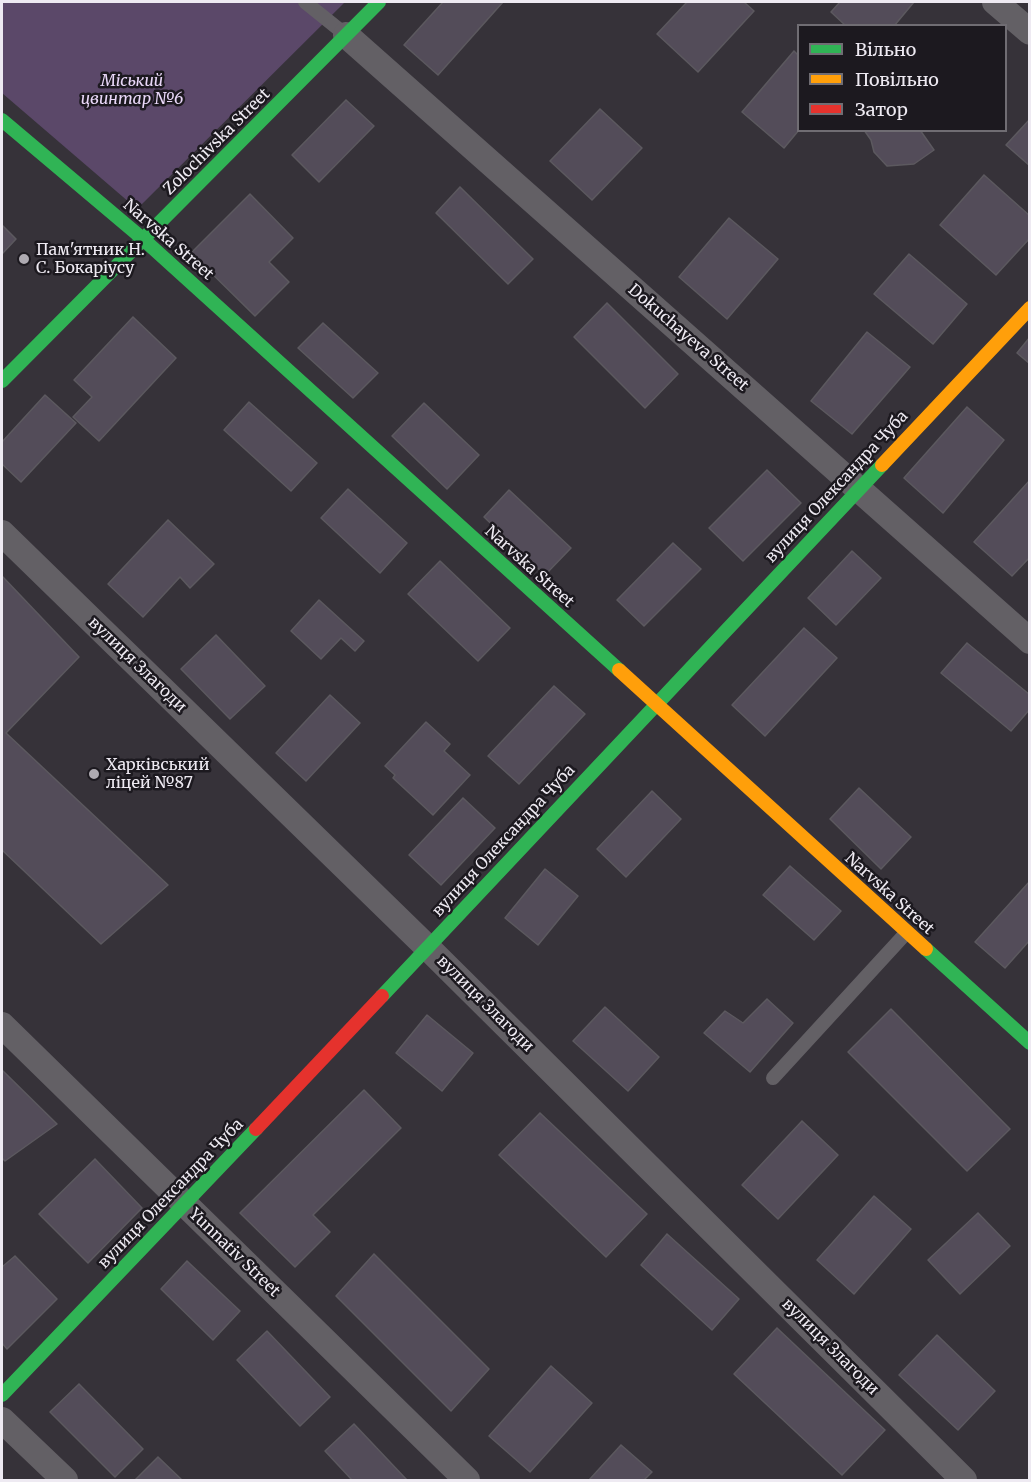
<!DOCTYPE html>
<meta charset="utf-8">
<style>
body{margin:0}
#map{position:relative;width:1031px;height:1482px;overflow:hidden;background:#363239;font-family:Merriweather,serif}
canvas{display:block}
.frame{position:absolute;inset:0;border:3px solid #eeeaf2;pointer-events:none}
.legend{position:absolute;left:797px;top:24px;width:210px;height:108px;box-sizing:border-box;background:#1c191f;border:2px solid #706d73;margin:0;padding:8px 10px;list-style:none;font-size:18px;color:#eeeaf2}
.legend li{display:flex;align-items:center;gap:12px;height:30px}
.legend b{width:30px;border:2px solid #706d73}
</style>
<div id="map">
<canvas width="1031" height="1482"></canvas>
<div class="frame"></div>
<ul class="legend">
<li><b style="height:8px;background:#30b455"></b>Вільно</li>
<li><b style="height:8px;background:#ff9f0a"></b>Повільно</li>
<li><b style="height:8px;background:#e5322d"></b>Затор</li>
</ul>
</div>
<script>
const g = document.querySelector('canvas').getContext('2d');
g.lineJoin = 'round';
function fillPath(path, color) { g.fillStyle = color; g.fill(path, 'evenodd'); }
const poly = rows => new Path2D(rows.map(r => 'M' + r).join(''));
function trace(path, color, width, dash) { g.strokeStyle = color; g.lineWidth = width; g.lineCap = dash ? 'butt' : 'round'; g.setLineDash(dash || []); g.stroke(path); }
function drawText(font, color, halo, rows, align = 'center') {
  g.font = font + ' Merriweather,serif'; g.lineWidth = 5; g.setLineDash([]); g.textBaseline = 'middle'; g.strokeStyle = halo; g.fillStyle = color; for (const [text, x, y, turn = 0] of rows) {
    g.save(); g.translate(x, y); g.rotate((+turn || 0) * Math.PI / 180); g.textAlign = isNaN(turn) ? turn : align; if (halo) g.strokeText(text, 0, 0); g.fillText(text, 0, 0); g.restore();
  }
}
const green = poly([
 [2,2,345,2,137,209,2,93]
]);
const building = poly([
 [443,2,503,2,438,75,404,45,443,2],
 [687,2,744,2,754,11,698,72,657,34,687,2],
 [840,2,914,2,894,26,846,26,831,12,840,2],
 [794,51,798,55,799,130,784,148,742,112,794,51],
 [346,100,374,126,319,182,292,155,346,100],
 [600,109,642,148,592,200,550,161,600,109],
 [1030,119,1030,166,1006,145,1030,119],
 [864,130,920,130,934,150,914,164,887,166,874,152,871,140,864,130],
 [984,175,1030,216,1030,238,996,275,940,225,984,175],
 [460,187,533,259,508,284,436,213,460,187],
 [250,194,293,238,269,262,289,282,255,316,191,253,250,194],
 [729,218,778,259,727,319,679,277,729,218],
 [2,225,16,239,2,254,2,225],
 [909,254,967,304,933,344,874,294,909,254],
 [607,303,678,374,645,408,574,337,607,303],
 [133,317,176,358,99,441,73,417,92,397,74,380,133,317],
 [323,323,378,373,353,398,298,348,323,323],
 [867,332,910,367,852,434,811,401,867,332],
 [1030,337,1030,364,1017,353,1030,337],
 [45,395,76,423,21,482,2,464,2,442,45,395],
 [249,402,317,463,291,491,224,430,249,402],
 [424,403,479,455,447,489,392,436,424,403],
 [967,407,1004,440,943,513,904,478,967,407],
 [767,470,801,503,743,561,709,528,767,470],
 [1030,480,1030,557,1012,576,974,542,1030,480],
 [348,489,407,543,380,573,321,518,348,489],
 [509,490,571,548,545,575,484,517,509,490],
 [168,520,214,564,190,588,180,577,143,617,108,584,168,520],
 [673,543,701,569,644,626,617,600,673,543],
 [852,551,881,578,836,625,808,598,852,551],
 [440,561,510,628,478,661,408,594,440,561],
 [2,576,79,657,6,733,168,885,101,944,2,850,2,576],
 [319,600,364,641,355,651,341,638,321,659,291,631,319,600],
 [804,628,837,658,765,736,732,705,804,628],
 [216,635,265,686,230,719,181,669,216,635],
 [967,643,1030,695,1030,709,1011,731,941,673,967,643],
 [554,686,585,714,519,784,488,756,554,686],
 [330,695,360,723,306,781,276,753,330,695],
 [426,722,450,744,444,751,470,775,433,815,393,778,395,775,385,766,426,722],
 [859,788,911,837,881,869,830,819,859,788],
 [652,791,681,819,626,877,597,849,652,791],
 [463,798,495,828,441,885,409,855,463,798],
 [790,866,841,911,814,940,763,895,790,866],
 [545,869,578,896,538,945,505,918,545,869],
 [1030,881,1030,940,1005,968,975,942,1030,881],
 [767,999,793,1023,750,1072,704,1033,725,1011,743,1023,767,999],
 [605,1007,659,1057,628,1091,573,1041,605,1007],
 [891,1009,1010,1129,967,1171,848,1052,891,1009],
 [427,1015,473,1053,442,1091,396,1053,427,1015],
 [2,1070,57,1124,5,1161,2,1158,2,1070],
 [364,1090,401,1128,313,1215,330,1232,295,1267,240,1213,364,1090],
 [540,1113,647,1214,606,1257,499,1155,540,1113],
 [802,1121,838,1155,778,1219,742,1185,802,1121],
 [95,1159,142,1208,88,1263,39,1214,95,1159],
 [874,1196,911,1229,854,1294,817,1260,874,1196],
 [978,1213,1010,1246,960,1294,928,1260,978,1213],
 [667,1234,739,1299,712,1330,641,1265,667,1234],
 [374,1254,489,1369,451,1411,336,1296,374,1254],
 [15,1256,57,1299,7,1349,2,1343,2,1267,15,1256],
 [187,1261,240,1311,213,1340,161,1289,187,1261],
 [777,1328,885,1430,842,1475,734,1374,777,1328],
 [267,1331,330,1397,300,1426,237,1360,267,1331],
 [937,1335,995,1391,958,1430,899,1375,937,1335],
 [551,1366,592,1403,530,1472,489,1436,551,1366],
 [79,1384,143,1449,115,1477,50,1412,79,1384],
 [354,1424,407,1480,352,1480,325,1451,354,1424],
 [621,1445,652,1472,644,1480,589,1480,621,1445],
 [158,1457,182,1480,135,1480,158,1457]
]);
const lane = poly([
 [305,2,346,35],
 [773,1078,907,932]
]);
const street = poly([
 [995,2,1030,32],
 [346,35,1030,641],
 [2,533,427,947,964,1480],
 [2,1025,467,1480],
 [2,1420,65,1480]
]);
const fast = poly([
 [2,120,143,239,619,670],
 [2,381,379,2],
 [926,949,1030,1043],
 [382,996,882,465],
 [2,1395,256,1129]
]);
const slow = poly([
 [882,465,1030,308],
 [619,670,926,949]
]);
const jam = poly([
 [256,1129,382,996]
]);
const markers = [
 [24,259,6,"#aeaab1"],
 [94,774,6,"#aeaab1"]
];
const parkNames = [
 ["Міський",132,81],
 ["цвинтар №6",132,99]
];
const streetNames = [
 ["Zolochivska Street",217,142,-45],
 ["Narvska Street",168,240,41],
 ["Dokuchayeva Street",688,338,41],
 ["вулиця Олександра Чуба",837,487,-47],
 ["Narvska Street",529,567,42],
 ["вулиця Злагоди",137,665,44],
 ["вулиця Олександра Чуба",504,841,-47],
 ["Narvska Street",889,894,42],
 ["вулиця Злагоди",485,1004,45],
 ["вулиця Олександра Чуба",171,1194,-46],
 ["Yunnativ Street",234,1253,44],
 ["вулиця Злагоди",830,1347,45]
];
const poiNames = [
 ["Пам'ятник Н.",36,250],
 ["С. Бокаріусу",36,268],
 ["Харківський",106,765],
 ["ліцей №87",106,783]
];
fillPath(green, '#5b4869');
fillPath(building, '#534c59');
trace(building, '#5c595f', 1.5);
trace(lane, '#636065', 14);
trace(street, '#636065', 26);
trace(fast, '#30b455', 14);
trace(slow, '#ff9f0a', 14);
trace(jam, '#e5322d', 14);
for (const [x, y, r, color] of markers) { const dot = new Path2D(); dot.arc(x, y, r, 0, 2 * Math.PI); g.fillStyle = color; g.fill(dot); trace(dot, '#1c191f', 2); }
drawText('italic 16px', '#ead8f9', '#1c191f', parkNames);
drawText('16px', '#eeeaf2', '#1c191f', streetNames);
drawText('16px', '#eeeaf2', '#1c191f', poiNames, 'left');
</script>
